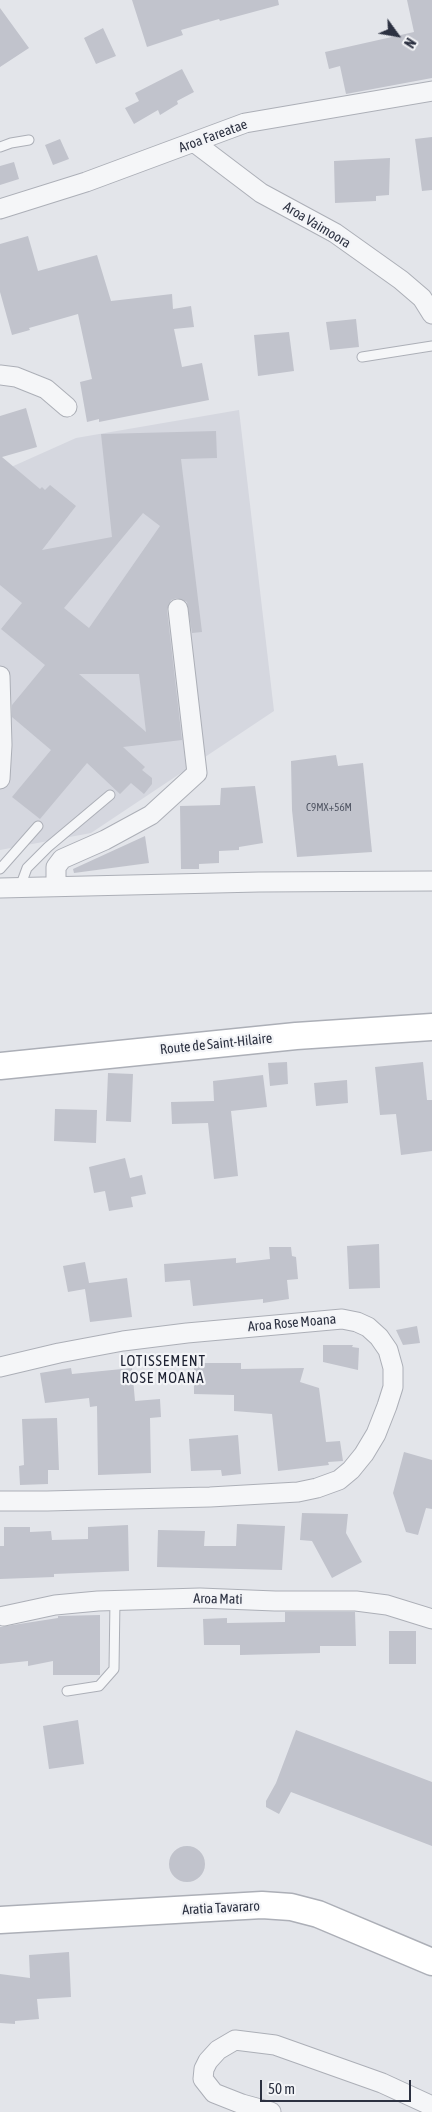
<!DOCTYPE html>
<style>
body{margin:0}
#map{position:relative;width:432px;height:2112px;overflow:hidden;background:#e3e5ea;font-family:"Asap Condensed",sans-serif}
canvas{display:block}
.north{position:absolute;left:372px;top:10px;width:50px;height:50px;-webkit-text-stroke:4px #f3f4f7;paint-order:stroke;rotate:122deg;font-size:14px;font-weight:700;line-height:20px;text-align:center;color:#2c3141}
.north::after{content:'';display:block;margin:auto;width:18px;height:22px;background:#2c3141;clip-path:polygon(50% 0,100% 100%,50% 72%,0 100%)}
.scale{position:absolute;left:260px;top:2080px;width:151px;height:22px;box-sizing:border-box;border:2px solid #2c3141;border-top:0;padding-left:6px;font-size:15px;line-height:18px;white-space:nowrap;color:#2c3141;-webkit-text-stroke:4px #f3f4f7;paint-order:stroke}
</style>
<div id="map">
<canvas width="432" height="2112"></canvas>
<div class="north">N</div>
<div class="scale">50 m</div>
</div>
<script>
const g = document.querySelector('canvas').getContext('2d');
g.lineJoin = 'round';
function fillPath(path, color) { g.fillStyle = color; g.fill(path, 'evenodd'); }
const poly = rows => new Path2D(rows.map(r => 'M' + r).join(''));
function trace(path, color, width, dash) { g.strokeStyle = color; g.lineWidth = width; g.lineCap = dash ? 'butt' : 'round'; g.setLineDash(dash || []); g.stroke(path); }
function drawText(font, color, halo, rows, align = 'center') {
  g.font = font + ' "Asap Condensed",sans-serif'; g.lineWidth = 4.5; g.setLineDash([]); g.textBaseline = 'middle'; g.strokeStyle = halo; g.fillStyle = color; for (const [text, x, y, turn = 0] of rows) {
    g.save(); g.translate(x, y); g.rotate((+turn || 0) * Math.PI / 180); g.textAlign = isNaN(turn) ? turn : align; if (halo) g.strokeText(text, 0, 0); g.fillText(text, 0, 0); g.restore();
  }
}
const built = poly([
 [239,410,274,711,91,833,0,850,0,472,76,438]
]);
const building = poly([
 [132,0,278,0,279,5,220,21,219,19,181,30,183,35,147,47],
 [407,0,432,0,432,78,346,94,340,66,329,69,325,52,414,32],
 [0,8,29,48,0,67],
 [103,28,116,56,96,64,84,38],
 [182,69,194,92,177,101,178,104,160,115,158,110,134,124,125,108,139,101,135,93],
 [432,137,432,190,422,191,415,139],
 [60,139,69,159,53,165,45,145],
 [390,158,389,195,376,196,376,201,335,203,334,161],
 [14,162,19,179,0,185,0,166],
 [28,236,38,271,97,255,111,301,172,294,173,309,191,306,194,327,174,329,182,367,202,363,209,400,99,422,99,419,87,422,80,382,92,379,78,314,29,328,30,330,12,335,0,292,0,244],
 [356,319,359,347,330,350,326,322],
 [289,332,294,371,258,376,254,335],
 [26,408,37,447,2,457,40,489,42,487,45,490,50,485,76,506,42,550,112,537,101,434,216,431,217,458,181,459,202,632,192,633,187,602,177,598,171,600,167,610,182,740,123,747,145,767,142,770,152,778,152,784,144,794,131,783,120,794,87,763,40,819,12,797,51,750,12,717,12,705,45,665,1,629,22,603,0,585,0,416],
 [143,513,160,526,89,628,64,608],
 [79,674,139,674,146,732],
 [336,755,338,766,363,763,372,852,297,857,292,810,291,761],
 [255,786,263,843,239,847,239,850,219,851,219,863,199,864,199,869,181,869,180,806,220,805,221,788],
 [145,836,149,863,74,873,73,869],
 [287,1062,288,1084,270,1086,268,1063],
 [423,1062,427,1100,432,1100,432,1151,401,1155,396,1114,380,1115,375,1067],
 [108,1073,133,1074,131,1122,106,1121],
 [263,1075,267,1107,231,1111,238,1176,214,1179,208,1123,172,1124,171,1102,214,1101,213,1081],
 [347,1080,348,1103,316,1106,314,1083],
 [55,1109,97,1110,96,1143,54,1141],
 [125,1158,130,1178,142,1175,146,1194,131,1197,133,1207,109,1211,105,1191,94,1193,89,1167],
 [379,1244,380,1288,349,1289,347,1246],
 [269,1247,291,1247,292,1256,296,1257,298,1279,287,1280,289,1299,263,1303,263,1299,193,1306,190,1280,165,1282,164,1264,236,1258,236,1263,270,1259],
 [85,1262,89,1283,127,1278,132,1317,90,1322,85,1289,68,1292,63,1266],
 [417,1326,420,1343,403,1345,396,1330],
 [323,1345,353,1345,352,1347,359,1348,358,1370,323,1362],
 [194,1363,241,1363,241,1369,304,1368,300,1382,319,1388,326,1442,340,1441,343,1461,328,1462,329,1465,278,1471,272,1414,234,1411,234,1395,194,1394],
 [71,1368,72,1374,132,1368,135,1401,160,1399,161,1417,150,1418,151,1473,98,1475,97,1406,90,1407,89,1398,45,1403,40,1373],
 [57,1418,59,1470,48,1470,48,1484,20,1485,19,1466,24,1465,22,1419],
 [238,1435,241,1474,222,1476,221,1470,191,1471,189,1439],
 [404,1452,432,1460,432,1509,426,1508,418,1535,406,1532,393,1493],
 [302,1513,348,1514,346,1533,362,1562,332,1578,312,1541,300,1540],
 [237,1524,285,1526,282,1570,157,1567,158,1530,205,1531,204,1546,236,1546],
 [128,1525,129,1571,54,1574,54,1577,0,1579,0,1546,4,1546,4,1527,30,1527,30,1532,51,1531,52,1540,88,1539,88,1527],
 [285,1612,355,1612,356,1646,320,1646,320,1653,240,1655,240,1645,204,1645,203,1619,227,1618,227,1623,285,1622],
 [100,1615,100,1675,53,1675,53,1661,28,1666,28,1661,0,1664,0,1627,58,1618,58,1616],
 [389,1631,416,1631,416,1664,389,1664],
 [78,1720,84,1764,49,1769,43,1726],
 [296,1730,432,1782,432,1846,291,1792,279,1814,266,1807,266,1801,276,1783],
 '169 1864a18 18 0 1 1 36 0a18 18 0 1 1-36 0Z',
 [69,1952,71,1997,37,1999,39,2019,15,2021,15,2024,0,2023,0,1974,30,1978,29,1955]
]);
const service = poly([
 [0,147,11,143,29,140],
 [362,357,432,346],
 [0,869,38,826],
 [20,887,27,868,48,847,110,795],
 [67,1691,99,1686,114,1669,115,1600]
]);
const minor = poly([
 [195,143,261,193,335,233,401,280,422,298,432,314],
 [0,209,86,182,245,123,432,91],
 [0,375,16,377,46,389,67,407],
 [0,676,2,745,0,779],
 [56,886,56,867,62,859,105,840,151,815,197,773,178,609],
 [0,888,259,882,432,881],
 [0,1367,59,1353,123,1341,187,1333,342,1319,357,1322,368,1327,379,1337,388,1350,393,1368,393,1387,387,1406,376,1434,364,1454,351,1470,339,1480,317,1488,298,1492,210,1497,47,1501,0,1501],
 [4,1616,55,1605,98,1601,200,1598,275,1601,356,1601,387,1605,432,1619],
 [271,2112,242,2104,214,2093,203,2079,204,2069,208,2061,218,2050,235,2040,275,2045,382,2083,432,2106]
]);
const secondary = poly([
 [0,1066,296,1036,432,1027],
 [0,1920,262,1905,291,1907,318,1914,432,1962]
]);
const numberNames = [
 ["C9MX+56M",329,808]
];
const streetNames = [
 ["Aroa Fareatae",213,136,-20],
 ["Aroa Vaimoora",317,225,31],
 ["Route de Saint-Hilaire",216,1044,-6],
 ["Aroa Rose Moana",292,1323,-5],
 ["Aroa Mati",218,1599,1],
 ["Aratia Tavararo",221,1908,-3]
];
const neighbourhoodNames = [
 ["LOTISSEMENT",163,1361],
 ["ROSE MOANA",163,1378]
];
fillPath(built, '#d5d7df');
fillPath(building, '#c1c3cc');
trace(service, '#acafb7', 11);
trace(minor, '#acafb7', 21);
trace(secondary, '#acafb7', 29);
trace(service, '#f5f6f8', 9);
trace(minor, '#f5f6f8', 19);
trace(secondary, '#fff', 26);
drawText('11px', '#515664', null, numberNames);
drawText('14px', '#2c3141', '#f3f4f7', streetNames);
g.letterSpacing = '1px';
drawText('15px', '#1e2232', '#f3f4f7', neighbourhoodNames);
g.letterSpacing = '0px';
</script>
